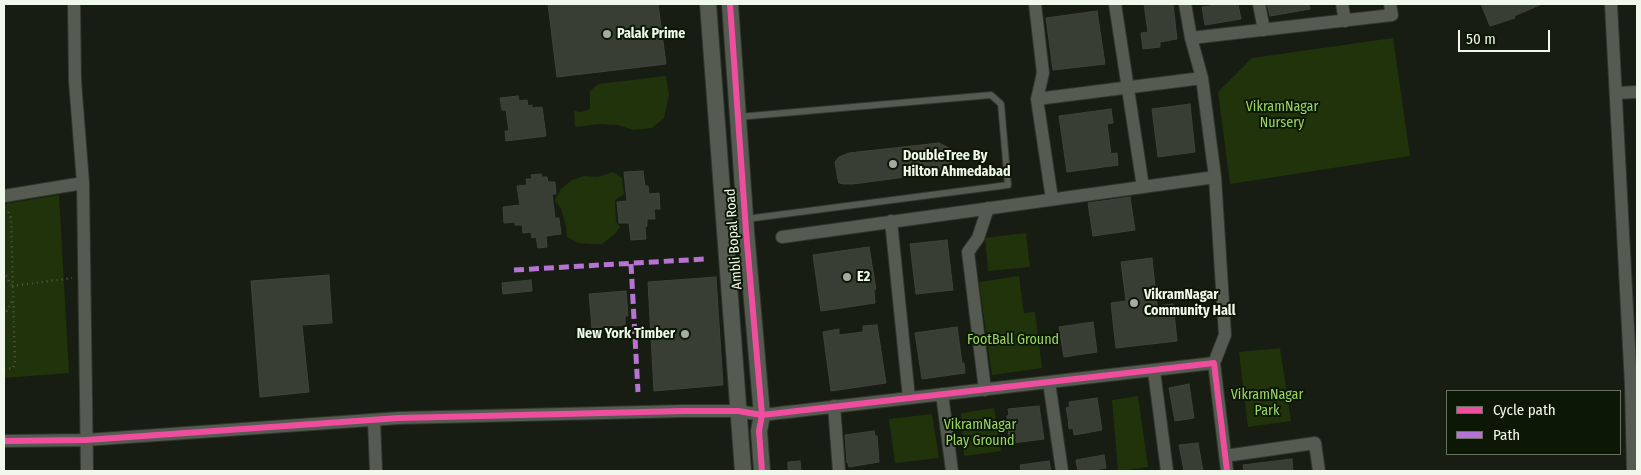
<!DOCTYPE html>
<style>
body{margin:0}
#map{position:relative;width:1641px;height:475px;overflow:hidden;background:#171d12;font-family:"Fira Sans Condensed",sans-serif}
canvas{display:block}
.frame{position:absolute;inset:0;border:5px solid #f0f8eb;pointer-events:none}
.legend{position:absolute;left:1446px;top:390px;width:175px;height:65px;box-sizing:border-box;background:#0d1705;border:1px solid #687161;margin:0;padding:6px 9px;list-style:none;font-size:15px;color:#f0f8eb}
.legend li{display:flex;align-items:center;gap:10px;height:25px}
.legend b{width:25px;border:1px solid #687161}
.scale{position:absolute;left:1458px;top:30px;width:92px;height:22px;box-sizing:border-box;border:2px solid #f0f8eb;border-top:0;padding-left:6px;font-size:15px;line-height:18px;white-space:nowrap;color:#f0f8eb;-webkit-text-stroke:4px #0d1705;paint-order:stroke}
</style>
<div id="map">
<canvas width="1641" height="475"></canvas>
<div class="frame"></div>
<ul class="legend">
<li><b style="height:6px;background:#ef4d9e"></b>Cycle path</li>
<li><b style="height:6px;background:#b673d3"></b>Path</li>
</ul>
<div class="scale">50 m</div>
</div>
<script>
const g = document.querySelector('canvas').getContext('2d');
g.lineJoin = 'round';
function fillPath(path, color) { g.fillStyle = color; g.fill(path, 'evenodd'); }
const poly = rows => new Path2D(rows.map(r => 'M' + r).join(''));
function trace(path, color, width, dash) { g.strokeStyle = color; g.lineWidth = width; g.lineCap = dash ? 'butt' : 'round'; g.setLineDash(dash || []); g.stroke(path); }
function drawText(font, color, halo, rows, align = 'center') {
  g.font = font + ' "Fira Sans Condensed",sans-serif'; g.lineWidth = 4; g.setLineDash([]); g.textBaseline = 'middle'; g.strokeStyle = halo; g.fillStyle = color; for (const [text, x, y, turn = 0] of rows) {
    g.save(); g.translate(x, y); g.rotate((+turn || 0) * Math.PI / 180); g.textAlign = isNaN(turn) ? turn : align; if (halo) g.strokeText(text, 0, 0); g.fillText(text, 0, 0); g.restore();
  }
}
const green = poly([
 [1393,38,1410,156,1230,184,1218,92,1252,58],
 [666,76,669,95,664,118,652,128,633,130,618,125,599,124,575,127,574,111,581,112,590,109,590,91,598,84],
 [613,172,622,178,624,194,615,200,616,222,620,227,615,234,602,244,592,244,578,243,567,237,566,226,561,209,555,200,561,189,572,180,584,176,598,177],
 [59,195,69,373,4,378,4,204],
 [1026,233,1030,267,988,271,985,238],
 [1019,276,1024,313,1035,312,1042,368,992,375,979,282],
 [1280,348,1291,421,1248,427,1239,352],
 [1138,396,1148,467,1118,471,1112,400],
 [994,408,1001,451,964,456,961,413],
 [932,414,939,458,895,463,889,419]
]);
const building = poly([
 [548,4,658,4,666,64,557,77,548,4],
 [1144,4,1173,4,1177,39,1160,42,1160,47,1143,49,1141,33,1148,32,1144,4],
 [1211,4,1238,4,1241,19,1205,25,1202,7,1211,6,1211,4],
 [1267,4,1309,4,1310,9,1270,16,1267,4],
 [1481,4,1542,4,1514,16,1515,18,1490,26,1481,4],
 [1097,11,1105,64,1053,70,1046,18,1097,11],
 [518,96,519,101,527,100,528,106,532,105,532,108,542,107,546,136,506,141,505,131,509,131,506,110,502,110,500,98,518,96],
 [1190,104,1195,152,1158,157,1152,109,1190,104],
 [1111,109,1113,123,1107,124,1111,154,1117,153,1118,165,1067,172,1059,116,1111,109],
 [939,143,949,148,951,158,951,166,943,172,853,184,844,184,839,183,838,180,835,162,839,157,849,153,939,143],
 [643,171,645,186,648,186,649,194,659,193,660,209,654,209,655,219,647,219,647,226,645,227,646,239,631,240,629,223,619,223,617,202,627,201,624,172,643,171],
 [541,174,542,177,547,177,548,182,555,182,556,194,552,194,555,218,559,218,561,234,546,236,547,247,538,248,536,237,532,238,531,232,523,233,522,225,515,225,515,222,504,223,503,207,520,205,517,186,527,185,526,179,532,179,531,175,541,174],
 [1130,197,1135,230,1093,236,1088,203,1130,197],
 [947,240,953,290,916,294,910,244,947,240],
 [869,247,876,289,874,290,875,303,821,311,813,255,869,247],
 [1152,258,1157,306,1173,304,1177,341,1116,348,1111,303,1126,301,1121,262,1152,258],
 [329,275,332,323,302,325,309,392,260,397,251,281,329,275],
 [716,277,723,385,654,391,648,282,716,277],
 [531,280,532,291,503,294,502,283,531,280],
 [626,291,628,316,625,316,625,325,592,328,589,294,626,291],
 [1093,322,1097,352,1064,357,1059,327,1093,322],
 [877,325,886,383,831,391,823,332,839,329,839,335,863,332,863,326,877,325],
 [957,327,962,363,964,363,965,373,922,379,915,333,957,327],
 [1189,384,1194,418,1175,421,1169,388,1189,384],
 [1097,398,1102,430,1074,435,1073,428,1069,429,1068,418,1066,408,1070,407,1069,402,1097,398],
 [1039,406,1044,439,1013,443,1012,438,1009,438,1007,416,1009,415,1008,409,1039,406],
 [874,431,875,436,877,436,879,462,849,467,848,463,847,463,845,435,874,431],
 [1198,443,1203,471,1184,471,1179,445,1198,443],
 [1104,455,1106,468,1094,470,1094,471,1078,471,1076,460,1104,455],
 [1292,459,1293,471,1244,471,1243,465,1292,459],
 [800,461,801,471,788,471,788,462,800,461],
 [1049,461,1051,471,1021,471,1020,465,1049,461]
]);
const path = poly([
 [4,211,8,211,11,218,15,364,13,368,4,369],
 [4,271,11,285],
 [12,286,72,278],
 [4,316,12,301]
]);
const service = poly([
 [738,117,991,95,1001,104,1008,185,746,219]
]);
const minor = poly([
 [74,4,75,81,83,183,87,471],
 [1035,4,1043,73,1037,99,1052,199],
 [1115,4,1143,187],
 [1259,4,1264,30],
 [1342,4,1345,21],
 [1611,4,1631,385,1633,471],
 [1191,38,1392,15,1390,4],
 [1202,78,1215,177,1225,335,1214,363],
 [1616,93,1637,92],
 [1037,99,1202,78,1191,38,1185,4],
 [4,196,83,183],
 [891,221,909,398],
 [782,237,1215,177],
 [1154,371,1167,471],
 [1049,382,1062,471],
 [985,390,968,252,978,238,988,208],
 [942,394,952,471],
 [834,406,839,471],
 [374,420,376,471],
 [4,441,86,440,399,418,683,411,738,411,762,415,1214,363,1227,471],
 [1225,456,1315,443,1319,471]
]);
const tertiary = poly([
 [708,4,743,471],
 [730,4,746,231,762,415,759,431,762,471]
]);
const quiet = poly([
 [631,264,638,392],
 [514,270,705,259]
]);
const cycleway = poly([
 [730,4,746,231,762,415,759,431,762,471],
 [4,441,86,440,399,418,683,411,738,411,762,415,1214,363,1227,471]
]);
const markers = [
 [607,34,5,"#a4ab9f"],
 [893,164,5,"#a4ab9f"],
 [847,277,5,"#a4ab9f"],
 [1134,303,5,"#a4ab9f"],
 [685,334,5,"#a4ab9f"]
];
const poiNames = [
 ["Palak Prime",617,34],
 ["DoubleTree By",903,156],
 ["Hilton Ahmedabad",903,172],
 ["E2",857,277],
 ["VikramNagar",1144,295],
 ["Community Hall",1144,311],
 ["New York Timber",675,334,"right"]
];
const parkNames = [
 ["VikramNagar",1282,107],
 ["Nursery",1282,123],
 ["FootBall Ground",1013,340],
 ["VikramNagar",1267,395],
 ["Park",1267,411],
 ["VikramNagar",980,425],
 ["Play Ground",980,441]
];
const streetNames = [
 ["Ambli Bopal Road",734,239,-94]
];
fillPath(green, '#20330b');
fillPath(building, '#383e34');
trace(building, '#3f443b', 1);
trace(service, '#31362e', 8);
trace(minor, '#31362e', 14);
trace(tertiary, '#31362e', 18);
trace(path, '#545951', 2.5, [1, 4]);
trace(service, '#565b52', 6);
trace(minor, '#565b52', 12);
trace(tertiary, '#565b52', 16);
trace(quiet, '#b673d3', 5, [10, 5]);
trace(cycleway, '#ef4d9e', 6);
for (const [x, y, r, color] of markers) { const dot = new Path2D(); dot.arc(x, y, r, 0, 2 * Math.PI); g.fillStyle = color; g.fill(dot); trace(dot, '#0d1705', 2); }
drawText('bold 14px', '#f0f8eb', '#0d1705', poiNames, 'left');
drawText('14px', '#9bd764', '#0d1705', parkNames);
drawText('14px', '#f0f8eb', '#0d1705', streetNames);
</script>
